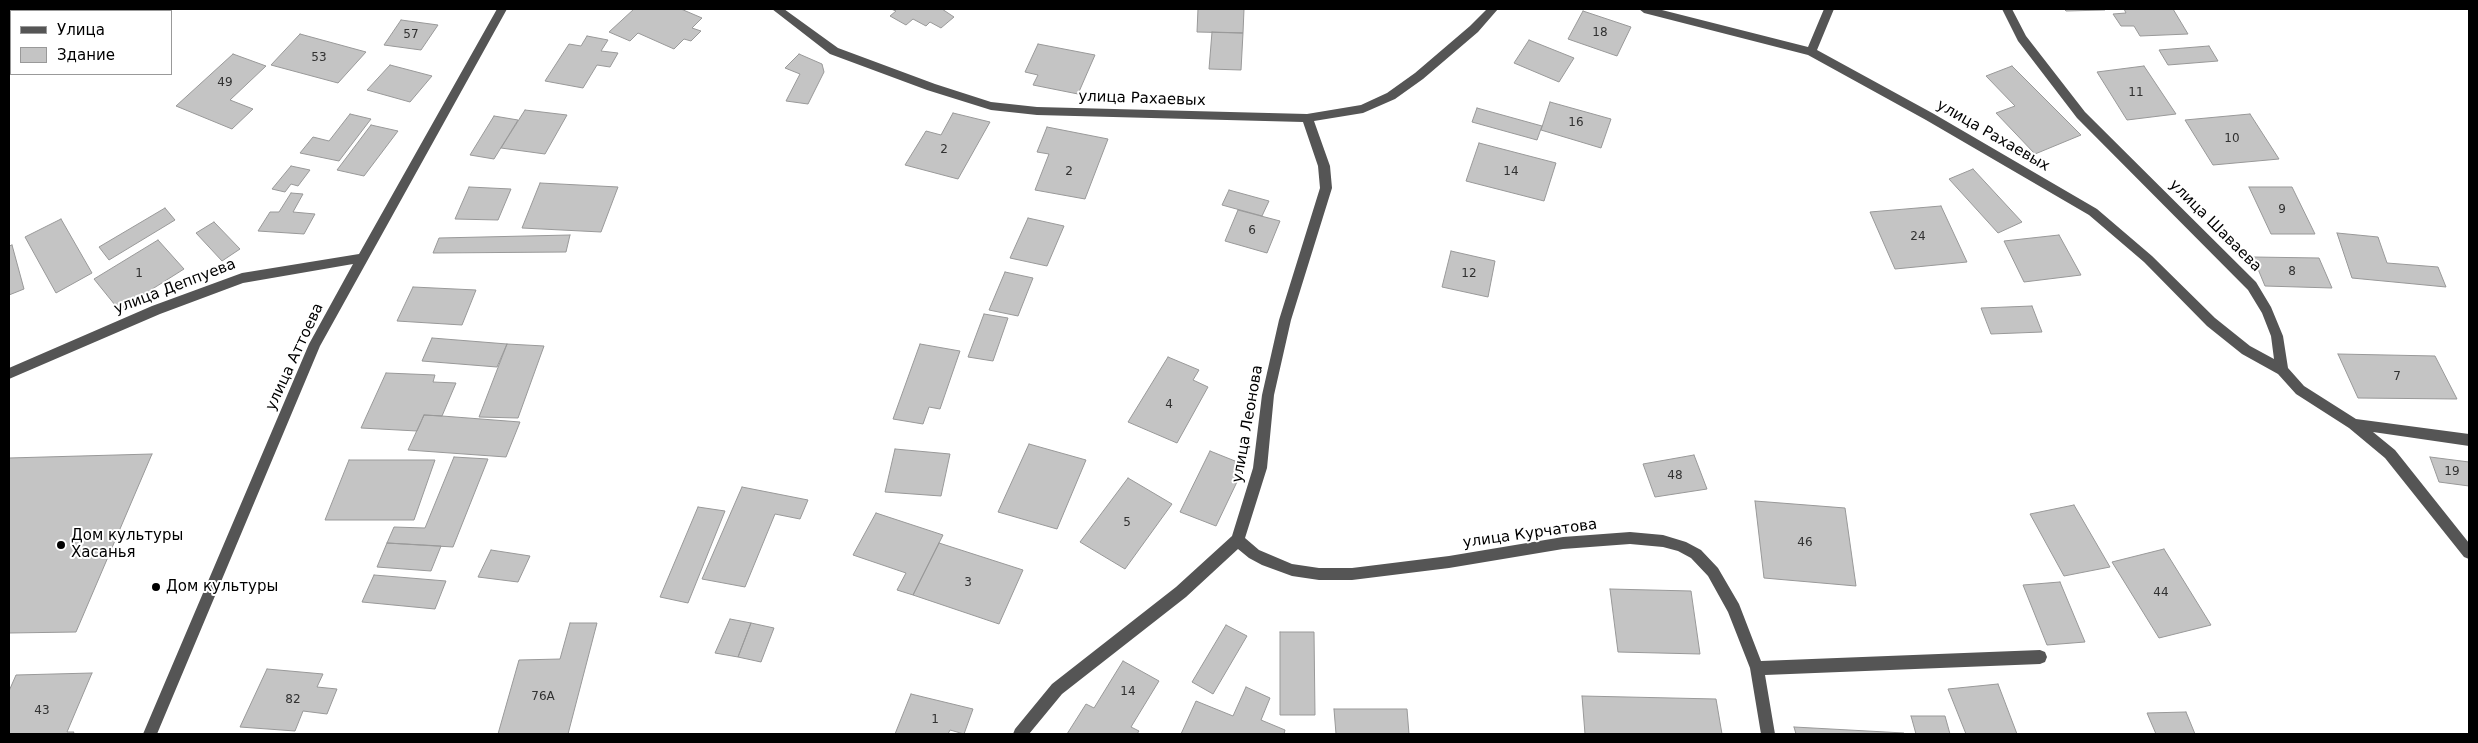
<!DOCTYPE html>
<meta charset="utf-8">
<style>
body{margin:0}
#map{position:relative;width:2478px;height:743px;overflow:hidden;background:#fff;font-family:"DejaVu Sans",sans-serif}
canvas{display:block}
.frame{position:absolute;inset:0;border:10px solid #000;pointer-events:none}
.legend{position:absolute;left:10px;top:10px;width:162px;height:65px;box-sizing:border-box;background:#fff;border:1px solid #999;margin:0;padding:6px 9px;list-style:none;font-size:15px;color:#000}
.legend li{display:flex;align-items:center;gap:10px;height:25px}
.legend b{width:25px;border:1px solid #999}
</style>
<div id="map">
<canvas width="2478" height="743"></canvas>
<div class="frame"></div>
<ul class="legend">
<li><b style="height:6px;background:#555"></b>Улица</li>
<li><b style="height:14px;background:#c4c4c4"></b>Здание</li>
</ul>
</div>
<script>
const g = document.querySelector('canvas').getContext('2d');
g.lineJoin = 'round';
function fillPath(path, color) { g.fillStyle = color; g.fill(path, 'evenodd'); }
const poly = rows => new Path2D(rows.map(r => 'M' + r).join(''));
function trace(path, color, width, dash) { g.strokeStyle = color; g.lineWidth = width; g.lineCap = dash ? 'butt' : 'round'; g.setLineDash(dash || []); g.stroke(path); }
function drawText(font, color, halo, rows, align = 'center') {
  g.font = font + ' "DejaVu Sans",sans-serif'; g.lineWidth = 4; g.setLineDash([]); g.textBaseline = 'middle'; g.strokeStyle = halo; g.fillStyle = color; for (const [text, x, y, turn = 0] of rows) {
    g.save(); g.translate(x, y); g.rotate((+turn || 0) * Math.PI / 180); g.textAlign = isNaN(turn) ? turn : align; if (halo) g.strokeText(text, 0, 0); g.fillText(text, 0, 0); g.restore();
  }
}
const building = poly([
 [634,9,681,9,702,18,692,28,701,31,691,41,684,39,674,49,638,33,630,41,609,32,634,9],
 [891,9,942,9,954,17,941,28,930,22,926,26,913,19,906,25,890,16,896,11,891,9],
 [1198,9,1244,9,1243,33,1197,32,1198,9],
 [2064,9,2104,9,2105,10,2066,11,2064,9],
 [2124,9,2173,9,2188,34,2140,36,2134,26,2121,26,2113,14,2126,13,2124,9],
 [1583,11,1631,27,1617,56,1568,39,1583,11],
 [401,20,438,25,421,50,384,45,401,20],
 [1212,32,1243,33,1241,70,1209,69,1212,32],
 [300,34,366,52,338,83,271,65,300,34],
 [587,36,608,40,601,51,618,53,610,67,597,65,583,88,545,81,569,44,581,46,587,36],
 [1529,40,1574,58,1559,82,1514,63,1529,40],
 [1038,44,1095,55,1078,94,1033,85,1038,75,1025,72,1038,44],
 [2209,46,2218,61,2168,65,2159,50,2209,46],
 [233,54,266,66,230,100,253,109,232,129,176,106,233,54],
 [799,54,822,64,824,72,808,104,786,101,800,74,785,68,799,54],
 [390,65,432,76,410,102,367,90,390,65],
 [2012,66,2081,135,2035,154,1996,113,2015,106,1986,76,2012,66],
 [2144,66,2176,114,2127,120,2097,72,2144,66],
 [1550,102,1611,119,1601,148,1541,130,1550,102],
 [1477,108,1542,126,1537,140,1472,122,1477,108],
 [525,110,567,115,545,154,501,148,525,110],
 [953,113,990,122,958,179,905,165,926,131,941,135,953,113],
 [350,114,371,119,339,161,300,153,313,137,329,141,350,114],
 [2250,114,2279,159,2213,165,2185,120,2250,114],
 [494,116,518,120,494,159,470,155,494,116],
 [371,125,398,131,364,176,337,170,371,125],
 [1047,127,1108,139,1085,199,1035,190,1049,154,1037,152,1047,127],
 [1479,143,1556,163,1544,201,1466,181,1479,143],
 [291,166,310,170,298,186,291,184,285,192,272,189,291,166],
 [1973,169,2022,222,1998,233,1949,179,1973,169],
 [540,183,618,187,601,232,522,228,540,183],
 [469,187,511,189,498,220,455,219,469,187],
 [2249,187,2292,187,2315,234,2271,234,2249,187],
 [1229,190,1269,201,1262,216,1222,205,1229,190],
 [291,193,303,194,293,212,315,214,304,234,258,231,270,212,279,212,291,193],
 [1941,206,1967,262,1895,269,1870,212,1941,206],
 [165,208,175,220,109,260,99,247,165,208],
 [1238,210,1280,221,1267,253,1225,241,1238,210],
 [1028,218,1064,226,1047,266,1010,258,1028,218],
 [61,219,92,273,56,293,25,237,61,219],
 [214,222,240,249,222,261,196,233,214,222],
 [2337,233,2378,237,2387,263,2438,267,2446,287,2352,278,2337,233],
 [570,235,566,252,433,253,439,238,570,235],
 [2059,235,2081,275,2024,282,2004,241,2059,235],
 [158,240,184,269,119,310,94,279,158,240],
 [12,245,24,289,9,295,9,246,12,245],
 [1451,251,1495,261,1488,297,1442,287,1451,251],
 [2253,257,2319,258,2332,288,2265,286,2253,257],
 [1005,272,1033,278,1018,316,989,310,1005,272],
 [413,287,476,290,462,325,397,321,413,287],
 [2032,306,2042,332,1991,334,1981,308,2032,306],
 [984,314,1008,318,993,361,968,357,984,314],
 [432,338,507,344,497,367,422,361,432,338],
 [507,344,544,346,518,418,479,417,507,344],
 [920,344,960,351,940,409,929,407,923,424,893,419,920,344],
 [2338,354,2435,356,2457,399,2358,398,2338,354],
 [1168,357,1199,370,1193,380,1208,387,1177,443,1128,422,1168,357],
 [386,373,435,375,433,382,456,383,442,416,424,415,417,431,361,428,386,373],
 [424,415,442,416,520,422,506,457,408,450,424,415],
 [1029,444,1086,460,1057,529,998,512,1029,444],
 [895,449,950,454,941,496,885,492,895,449],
 [1210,451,1245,465,1216,526,1180,512,1210,451],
 [152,454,76,632,9,633,9,458,152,454],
 [1694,455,1707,489,1655,497,1643,464,1694,455],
 [454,457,488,459,453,547,387,543,394,527,425,528,454,457],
 [2430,457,2469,462,2469,486,2439,482,2430,457],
 [349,460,435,460,414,520,325,520,349,460],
 [1128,478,1172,504,1125,569,1080,542,1128,478],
 [742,487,808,500,800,519,775,514,745,587,702,579,742,487],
 [1755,501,1845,508,1856,586,1764,578,1755,501],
 [2074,505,2110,567,2064,576,2030,514,2074,505],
 [698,507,725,511,688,603,660,597,698,507],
 [876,513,943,535,913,595,897,590,906,573,853,555,876,513],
 [387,543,441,546,431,571,377,567,387,543],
 [939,543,1023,570,999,624,913,595,939,543],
 [2164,549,2211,625,2159,638,2112,562,2164,549],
 [491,550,530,556,518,582,478,577,491,550],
 [374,575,446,581,435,609,362,602,374,575],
 [2060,582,2085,642,2047,645,2023,585,2060,582],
 [1610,589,1691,591,1700,654,1618,652,1610,589],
 [730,619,751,623,738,657,715,653,730,619],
 [570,623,597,623,568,734,498,734,519,660,560,659,570,623],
 [751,623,774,628,761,662,738,657,751,623],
 [1226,625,1247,636,1213,694,1192,682,1226,625],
 [1280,632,1314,632,1315,715,1280,715,1280,632],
 [1123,661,1159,681,1131,727,1139,731,1137,734,1067,734,1086,704,1094,708,1123,661],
 [267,669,323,674,317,687,337,689,327,714,303,711,295,731,240,727,267,669],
 [92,673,67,732,74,732,73,734,9,734,9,691,16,675,92,673],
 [1998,684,2017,734,1966,734,1948,689,1998,684],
 [1246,687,1270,698,1261,720,1285,730,1284,734,1181,734,1196,701,1233,716,1246,687],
 [911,694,973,709,964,734,950,730,948,734,895,734,911,694],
 [1582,696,1716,699,1722,734,1585,734,1582,696],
 [1334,709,1407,709,1409,734,1336,734,1334,709],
 [2186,712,2195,734,2156,734,2147,713,2186,712],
 [1911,716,1945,716,1950,734,1916,734,1911,716],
 [1794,727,1904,733,1904,734,1796,734,1794,727]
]);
const minor = poly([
 [497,9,507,9,320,346,157,734,143,734,309,344,353,264,243,283,160,314,9,379,9,368,152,306,242,273,359,254,497,9],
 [772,9,784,9,838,48,935,84,991,102,1037,107,1307,114,1361,105,1387,93,1415,73,1470,26,1487,9,1498,9,1478,32,1423,79,1395,99,1363,113,1314,121,1330,166,1332,188,1291,320,1274,395,1267,468,1245,538,1259,550,1292,564,1319,568,1352,568,1449,556,1563,537,1630,532,1663,535,1686,542,1701,550,1718,568,1739,604,1761,661,2040,650,2045,652,2047,657,2045,662,2040,664,1765,675,1775,734,1761,734,1750,668,1728,612,1708,576,1691,558,1678,551,1663,547,1630,544,1563,549,1449,568,1352,580,1319,580,1292,576,1262,565,1249,558,1238,549,1186,597,1062,694,1029,734,1013,734,1015,729,1052,684,1176,587,1232,536,1253,468,1262,395,1279,320,1320,188,1318,166,1303,122,1037,115,991,110,927,90,830,54,772,9],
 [1639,9,1658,9,1808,47,1824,9,1834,9,1817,50,1934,114,2097,209,2152,256,2215,318,2250,346,2274,359,2271,336,2262,313,2248,290,2077,118,2018,41,2002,9,2012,9,2026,36,2085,112,2256,282,2271,307,2283,336,2288,368,2304,386,2356,419,2469,434,2469,446,2373,432,2395,450,2469,543,2469,559,2464,557,2385,458,2349,428,2296,394,2278,374,2242,354,2207,326,2144,262,2089,215,1926,120,1808,55,1644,13,1639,9]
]);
const markers = [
 [61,545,5,"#000"],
 [156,587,5,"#000"]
];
const numberNames = [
 ["18",1600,33],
 ["57",411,35],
 ["53",319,58],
 ["49",225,83],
 ["11",2136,93],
 ["16",1576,123],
 ["10",2232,139],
 ["2",944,150],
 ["2",1069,172],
 ["14",1511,172],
 ["9",2282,210],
 ["6",1252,231],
 ["24",1918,237],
 ["8",2292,272],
 ["1",139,274],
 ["12",1469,274],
 ["7",2397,377],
 ["4",1169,405],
 ["19",2452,472],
 ["48",1675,476],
 ["5",1127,523],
 ["46",1805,543],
 ["3",968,583],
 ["44",2161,593],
 ["14",1128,692],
 ["76А",543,697],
 ["82",293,700],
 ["43",42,711],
 ["1",935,720]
];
const streetNames = [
 ["улица Рахаевых",1142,99,2],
 ["улица Рахаевых",1993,136,30],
 ["улица Шаваева",2215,226,45],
 ["улица Деппуева",175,287,-21],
 ["улица Аттоева",295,357,-65],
 ["улица Леонова",1248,424,-80],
 ["улица Курчатова",1530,534,-8]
];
const poiNames = [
 ["Дом культуры",71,536],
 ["Хасанья",71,553],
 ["Дом культуры",166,587]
];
fillPath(building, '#c4c4c4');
trace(building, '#999', 1);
fillPath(minor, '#555');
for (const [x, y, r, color] of markers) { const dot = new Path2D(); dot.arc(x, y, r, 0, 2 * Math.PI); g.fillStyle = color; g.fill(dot); trace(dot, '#fff', 2); }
drawText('12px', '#313131', null, numberNames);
drawText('15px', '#000', '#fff', streetNames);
drawText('15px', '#000', '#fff', poiNames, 'left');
</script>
